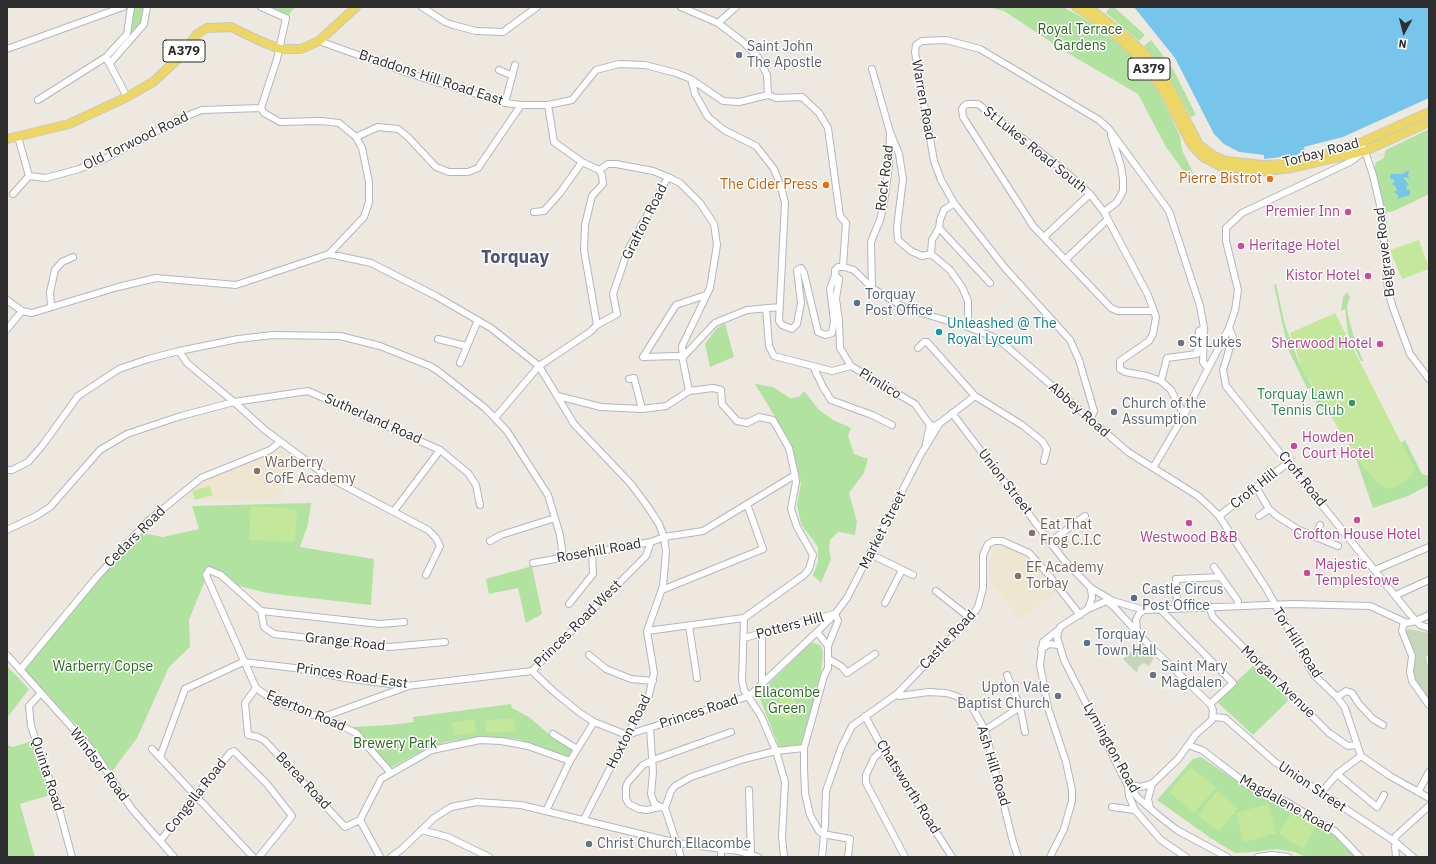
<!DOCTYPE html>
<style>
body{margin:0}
#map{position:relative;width:1436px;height:864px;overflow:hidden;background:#eee9e0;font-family:"IBM Plex Sans",sans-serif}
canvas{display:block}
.frame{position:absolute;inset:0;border:8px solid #2d2d2d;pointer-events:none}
.north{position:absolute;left:1384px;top:12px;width:40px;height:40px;-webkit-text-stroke:3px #fff;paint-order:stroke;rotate:187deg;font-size:11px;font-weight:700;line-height:16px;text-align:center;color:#2d2d2d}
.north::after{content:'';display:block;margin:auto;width:14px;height:18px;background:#2d2d2d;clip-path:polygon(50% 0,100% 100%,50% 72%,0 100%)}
</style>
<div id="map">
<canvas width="1436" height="864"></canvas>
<div class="frame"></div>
<div class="north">N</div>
</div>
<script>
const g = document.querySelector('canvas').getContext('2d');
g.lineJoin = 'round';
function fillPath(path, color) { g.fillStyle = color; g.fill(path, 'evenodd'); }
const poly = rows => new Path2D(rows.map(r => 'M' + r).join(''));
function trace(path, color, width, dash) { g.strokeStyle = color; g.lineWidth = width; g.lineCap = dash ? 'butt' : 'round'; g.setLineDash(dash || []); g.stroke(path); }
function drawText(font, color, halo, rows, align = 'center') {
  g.font = font + ' "IBM Plex Sans",sans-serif'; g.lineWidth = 3; g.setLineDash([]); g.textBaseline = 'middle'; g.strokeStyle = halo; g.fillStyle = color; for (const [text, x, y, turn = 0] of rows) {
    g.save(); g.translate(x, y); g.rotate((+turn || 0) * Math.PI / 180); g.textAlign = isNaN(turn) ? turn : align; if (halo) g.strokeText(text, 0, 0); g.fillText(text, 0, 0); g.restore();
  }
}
const education = poly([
 [281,449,291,456,285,486,277,500,185,499,185,494,209,478],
 [1008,545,1027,554,1058,590,1021,620,995,588,990,587,989,564,992,553,1001,546]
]);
const green = poly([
 [131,7,147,7,146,17,110,63,106,58,127,34],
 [269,7,295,7,288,16],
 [988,7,1063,7,1094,24,1107,34,1141,65,1159,92,1180,136,1182,150,1196,179,1193,184,1166,147,1138,94,1071,55,1004,11],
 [1110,7,1114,7,1145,35,1139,41,1106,13],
 [1151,40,1169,63,1162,68,1144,46],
 [1172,67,1196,115,1191,117,1165,71],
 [1429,129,1429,194,1396,210,1382,214,1373,175,1376,162,1381,160,1385,156,1365,151,1384,155,1386,150],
 [1276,284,1285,325,1298,360,1313,388,1311,389,1307,388,1288,349,1274,285],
 [1347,292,1350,297,1347,305,1348,315,1354,338,1363,361,1361,361,1348,334,1345,309,1341,311,1343,297],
 [725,323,734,357,710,367,705,344,716,329],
 [755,384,773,387,790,398,799,397,804,391,819,410,833,420,851,428,848,436,854,454,868,459,864,473,849,493,857,522,855,535,838,532,830,540,829,550,831,559,821,583,813,575,818,562,818,547,801,524,797,505,801,483,791,443],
 [1319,389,1332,418,1328,411,1321,409,1312,396,1314,390],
 [1405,440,1422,474,1429,476,1429,485,1408,496,1373,508,1355,456,1380,485,1414,468,1401,443],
 [311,503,308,524,300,547,374,559,371,605,267,593,231,584,209,570,189,620,190,647,169,667,137,738,111,773,82,731,21,668,43,647,93,586,142,533,163,537,199,529,192,506],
 [532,566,542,614,526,623,518,588,489,594,486,579],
 [812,642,821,646,823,653,821,673,801,746,780,749,758,694],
 [1254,665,1289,700,1253,735,1216,701],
 [7,666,29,689,7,718],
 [511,704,512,708,529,717,550,735,573,750,569,757,517,739,481,737,446,742,426,749,392,767,386,763,353,727,390,725,414,722,413,717],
 [32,741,50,795,20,804,35,857,7,857,7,745,13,747],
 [1201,757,1259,796,1294,809,1333,834,1356,857,1307,857,1294,852,1276,849,1254,852,1235,853,1209,837,1157,800,1193,759]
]);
const cemetery = poly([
 [1410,629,1429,633,1429,655,1426,656,1427,664,1429,664,1429,702,1422,693,1413,677,1405,633,1406,630],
 [1139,645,1154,658,1149,666,1144,663,1139,666,1137,673,1123,659]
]);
const pitch = poly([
 [1419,240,1429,269,1402,279,1390,250],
 [1335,313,1414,468,1411,477,1398,486,1388,489,1380,485,1355,456,1302,368,1290,333],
 [210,486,213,495,195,500,192,491],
 [251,506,297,509,295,542,249,540],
 [781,693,796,697,790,719,775,715],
 [514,718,515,731,486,733,485,720],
 [474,719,477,732,454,736,452,723],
 [1191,767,1216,788,1194,813,1169,792],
 [1217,791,1238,808,1219,832,1198,815],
 [1268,804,1276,833,1244,842,1236,813],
 [1293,811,1317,826,1303,849,1279,834]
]);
const water = poly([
 [1134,7,1429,7,1429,98,1343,137,1304,147,1305,151,1299,153,1299,155,1264,159,1264,155,1239,152,1224,144,1214,134,1175,58],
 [1409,170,1408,175,1409,178,1404,177,1404,179,1409,185,1406,186,1407,190,1410,190,1410,195,1397,199,1399,196,1395,193,1394,191,1397,191,1396,187,1392,184,1395,181,1393,179,1390,179,1391,174,1402,174]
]);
const minor = poly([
 [261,7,286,18,277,59,261,108,264,113,280,122,321,121,339,123,356,137,362,148,369,182,369,202,364,217,329,254],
 [422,7,445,22,453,25,476,31,503,32,537,7],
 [681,7,718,23,743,42,758,57,767,75,768,95],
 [718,23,736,7],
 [319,41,414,75,505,103,521,105,548,105,572,100,596,70,619,64,645,65,676,73,691,79,695,94,708,117,724,130,756,146,774,169,781,187,785,203,779,321,782,325,792,329,797,324,801,303,797,270,801,268,804,273,818,332,825,335,832,333,834,321,830,289,835,275],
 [7,49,123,7],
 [108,61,127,97],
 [110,63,144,24,147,7],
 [499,70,511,75],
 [691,79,723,101,739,102,768,95,776,98,802,97,819,113,828,128,840,216,846,223,843,266],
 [38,100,106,57,127,34,131,7],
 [505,103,515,65],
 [890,132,899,154,903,179,897,227,898,240,911,251,922,256,931,254,950,270,962,287,968,301,968,327],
 [18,137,29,176,46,178,79,169,106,158,184,117,202,110,261,108],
 [356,137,378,127,398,129,408,137,436,167,449,172,468,172,478,168,521,105],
 [1360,143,1365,151,1373,175,1382,214,1388,290,1392,305,1410,354,1429,379],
 [599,170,608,164,616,164,653,171,668,177,680,183,700,203,714,224,717,245,710,288,682,346,683,361,689,391],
 [13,194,29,176],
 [534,212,544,211,560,193,582,162],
 [1104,212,1117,202,1123,191,1123,179,1121,166,1111,135],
 [939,228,990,283],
 [1044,237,1090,194],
 [931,254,932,240,939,228,940,220,944,210,954,203],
 [1065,260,1107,220],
 [839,279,835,275,835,270,838,267,844,267,854,270,872,288,905,308,968,327,998,339,1128,452,1198,496,1210,507,1219,516,1266,588,1314,675,1337,697,1345,708,1361,756,1390,776,1429,798],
 [839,279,836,299,839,321,840,348,851,366,915,404,930,425,934,426,940,423],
 [872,288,871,242,880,220,884,203,889,165,890,132,872,69],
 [7,300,22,311,32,313,118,287,156,278,236,285,329,254,371,263,436,296,491,328,539,366,574,424,631,484,648,507,659,524,664,537,666,552,663,586,647,631,654,673,649,695,623,743,584,819],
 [51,306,50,292,55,270,62,262,73,257],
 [766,308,769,346,774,356,832,371,851,366],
 [1154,311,1118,311,1111,308,1033,226,963,117,962,109,964,106,967,104,978,104,1066,172,1090,194,1104,212,1148,295,1156,317,1153,334,1149,341,1120,361,1120,369,1125,372,1147,376,1161,381,1171,390,1184,415],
 [597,325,617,314,613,294,628,250,668,177],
 [1229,328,1233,337,1223,370,1226,386,1409,613,1420,625,1429,628],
 [7,329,22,311],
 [438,339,466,346],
 [918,348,924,342,927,342,975,396,1022,425,1042,441,1047,449,1044,461],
 [179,351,238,339,273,335,340,336,380,346,430,366,438,371,485,408,507,431,548,495,560,535,563,557],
 [643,357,676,356,683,357,715,323,747,310,780,307],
 [643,357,676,305,706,295],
 [460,363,478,320],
 [814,368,823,387,831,400,872,415,892,425],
 [629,379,634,378,642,409],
 [1161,381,1167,358,1197,354,1199,331,1204,328],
 [558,396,601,407,642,409,666,406,689,391,713,388,721,390,722,404,737,421,747,423,759,417,773,420,789,448,795,475],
 [952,413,1063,559,1091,588,1092,598,1088,609],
 [495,418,539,366,590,332,597,325,584,250,585,225,592,196,603,184,602,175,599,170,582,162,554,142,548,105],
 [1090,421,1094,411,1079,360,1070,340,1005,268,954,203,941,180,934,161,915,52,916,45,922,41,946,40,980,49,1099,120,1109,129,1169,211,1200,306,1204,328,1203,362,1208,368],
 [926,443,930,425],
 [1153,468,1184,415,1229,328,1235,310,1238,290,1226,241,1226,228,1242,213,1350,162,1362,153],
 [7,470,12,470,28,462,42,446,78,396,119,369,148,359,179,351,187,363,234,402,308,391,440,450,468,473,476,485,480,505],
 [1256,487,1269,509,1277,516,1299,530,1338,546],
 [394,511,440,450],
 [1219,516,1289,462],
 [1259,516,1269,509],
 [7,530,36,516,50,507,100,450,127,434,181,416,234,402,265,430,328,477,428,530,436,538,440,546,426,575],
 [1316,536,1320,525],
 [490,541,501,535,555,518],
 [1050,542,1085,516],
 [870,554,913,575],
 [533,563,651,542,664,537,703,531,795,475,796,482,791,509,797,527,813,555,809,569,804,575,744,618,647,631],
 [1214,567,1238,601,1238,606],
 [1375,570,1429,547],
 [1091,588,1113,601],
 [662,590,763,549,747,504],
 [936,591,970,618],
 [1396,595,1429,580],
 [1107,601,1113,601,1144,610,1293,604,1370,606,1407,623,1416,621,1429,615],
 [885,603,902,570],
 [569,604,593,574,592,552],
 [1209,606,1213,617,1329,733,1348,746,1356,745],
 [1159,608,1233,683,1210,704],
 [1177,608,1176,579,1221,577],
 [261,611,264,627,274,634,389,647,445,642],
 [835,614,838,621,828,646,828,668,824,676,804,748,804,768,805,793,810,815,819,831,823,834,850,839],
 [744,618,742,680,744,690,761,716,776,751,785,782,782,837,784,857],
 [1404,622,1402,631,1412,656,1410,672,1412,681,1429,705],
 [689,626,697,678],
 [1137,631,1136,620,1139,614,1144,610],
 [817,632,828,646],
 [744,638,834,614],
 [1041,649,1049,644,1058,645],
 [7,655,94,752,132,809,174,857],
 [589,655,606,669,631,679,653,681],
 [829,659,842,667,847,673,875,654],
 [20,670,96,578,148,521,201,478,270,450,280,442],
 [1007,675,1020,707,1025,732],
 [762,684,762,633],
 [256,688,245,703,248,735,258,737,265,741,345,827,360,820],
 [40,694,29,706,31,726,58,805,72,857],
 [897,694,899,696,929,692,946,693,956,696,971,705,985,730,1013,842,1018,857],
 [1337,697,1346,691,1352,693,1359,704,1373,719,1383,725],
 [865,716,883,749,952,857],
 [323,717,406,687],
 [1213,717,1225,718,1275,762,1394,841,1413,857],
 [650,728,653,772,651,794,654,803,663,808],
 [985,730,1020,707],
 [553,734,577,749],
 [627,735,749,696,817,632,835,614,847,598,921,454,940,423,975,396],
 [627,735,594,722,580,713,553,691,532,671,646,556,651,542],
 [1188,745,1202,750,1252,788,1285,801,1336,832,1360,857],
 [152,749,253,857],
 [883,749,874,758,866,775,866,783,905,857],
 [160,757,185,689,243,662,295,668,345,678,407,686,532,671],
 [570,761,594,722],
 [391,773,356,733,323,717,310,714,273,700,256,688,206,575,209,570,221,575,261,611,380,624,404,622],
 [1337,774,1377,807,1384,795],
 [1127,784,1140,787,1152,784],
 [1128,786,1129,796,1135,810,1161,840,1186,857],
 [749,790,751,854],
 [1418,792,1429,772],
 [1321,793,1337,774,1361,756],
 [660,807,647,810,639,809,629,804,626,799,626,787,628,782,643,765,653,760,731,732],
 [1112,807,1135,810],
 [1150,808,1148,799,1152,784,1178,759,1196,734,1212,720,1213,710,1210,704,1148,644,1115,608,1107,601,1104,602,1088,609,1060,627,1057,637,1064,660,1127,784,1138,798,1159,816,1177,830,1227,857],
 [421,830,448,837,489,857],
 [160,841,230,753,234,751,267,784,292,816,259,857],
 [1394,841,1396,836,1429,806],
 [721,848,721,857],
 [380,857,360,820,381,779,432,750,480,740,501,741,528,746,570,761,546,811],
 [391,857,402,849,434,818,451,807,477,802,521,805,677,843,738,851,758,857],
 [681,857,665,808,671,791,675,786,691,777,744,759,776,751,804,748],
 [822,857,825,824,826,791,841,748,852,726,897,694,970,618,978,607,983,588,983,555,988,544,994,541,1002,541,1029,553,1048,574,1080,615],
 [848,857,850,839],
 [1050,857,1064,829,1072,801,1072,790,1066,762,1048,708,1040,665,1043,642,1058,630],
 [1258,857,1272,855,1288,857],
 [1396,857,1395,846,1398,844]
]);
const major = poly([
 [1076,7,1102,23,1138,56,1163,90,1191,144,1203,157,1220,166,1259,172,1292,168,1365,151,1429,122],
 [1088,7,1126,37,1143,52,1158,70,1172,92,1199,145,1214,156,1226,161,1263,165,1288,164,1307,159,1360,143,1429,112],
 [7,139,69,124,127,97,153,82,180,57,197,34,207,28,231,27,260,41,280,49,301,49,319,41,356,7]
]);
const markers = [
 [739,55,4,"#6b7280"],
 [1270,179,4,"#e8710a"],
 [826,185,4,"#e8710a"],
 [1348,212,4,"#d1479c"],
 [1241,246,4,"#d1479c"],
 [1368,276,4,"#d1479c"],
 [857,303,4,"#5c6f8a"],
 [939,332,4,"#0f9aa8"],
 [1181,343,4,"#6b7280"],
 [1380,344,4,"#d1479c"],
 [1352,403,4,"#2e9e5b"],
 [1114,412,4,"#6b7280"],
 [1294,446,4,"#d1479c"],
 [257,471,4,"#8d6e63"],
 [1357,520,4,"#d1479c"],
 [1189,523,4,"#d1479c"],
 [1032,533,4,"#8d6e63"],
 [1307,573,4,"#d1479c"],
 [1018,576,4,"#8d6e63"],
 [1134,598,4,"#5c6f8a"],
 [1087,643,4,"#5c6f8a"],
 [1153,675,4,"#6b7280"],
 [1058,696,4,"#6b7280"],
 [589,844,4,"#6b7280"]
];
const shields = [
 [184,51,42],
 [1149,69,42]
];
const shieldNames = [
 ["A379",184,51],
 ["A379",1149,69]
];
const parkNames = [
 ["Royal Terrace",1080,30],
 ["Gardens",1080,46],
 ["Warberry Copse",103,667],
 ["Ellacombe",787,693],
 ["Green",787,709],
 ["Brewery Park",395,744]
];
const worshipNames = [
 ["Saint John",747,47],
 ["The Apostle",747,63],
 ["St Lukes",1189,343],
 ["Church of the",1122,404],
 ["Assumption",1122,420],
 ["Saint Mary",1161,667],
 ["Magdalen",1161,683],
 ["Upton Vale",1050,688,"right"],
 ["Baptist Church",1050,704,"right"],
 ["Christ Church Ellacombe",597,844]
];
const streetNames = [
 ["Braddons Hill Road East",431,78,18],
 ["Warren Road",923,100,80],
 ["Old Torwood Road",136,141,-26],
 ["St Lukes Road South",1035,150,39],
 ["Torbay Road",1321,153,-15],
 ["Rock Road",885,178,-83],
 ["Grafton Road",645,222,-63],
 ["Belgrave Road",1385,252,-97],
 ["Pimlico",880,384,31],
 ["Abbey Road",1079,410,41],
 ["Sutherland Road",373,419,24],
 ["Croft Road",1302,479,51],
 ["Union Street",1005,482,52],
 ["Croft Hill",1254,489,-38],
 ["Market Street",883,530,-63],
 ["Cedars Road",135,537,-45],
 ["Rosehill Road",599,551,-10],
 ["Princes Road West",578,624,-45],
 ["Potters Hill",790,626,-15],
 ["Castle Road",948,640,-47],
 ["Grange Road",345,642,6],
 ["Tor Hill Road",1297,643,58],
 ["Princes Road East",352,676,8],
 ["Morgan Avenue",1278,682,44],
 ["Egerton Road",306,711,23],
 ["Princes Road",699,712,-18],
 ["Hoxton Road",629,732,-63],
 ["Lymington Road",1111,748,61],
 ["Windsor Road",99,765,53],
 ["Ash Hill Road",993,766,73],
 ["Quinta Road",47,774,72],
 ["Berea Road",303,781,47],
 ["Chatsworth Road",908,787,58],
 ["Union Street",1312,787,34],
 ["Congella Road",196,796,-52],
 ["Magdalene Road",1286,804,29]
];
const foodNames = [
 ["Pierre Bistrot",1262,179],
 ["The Cider Press",818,185]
];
const hotelNames = [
 ["Premier Inn",1340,212],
 ["Heritage Hotel",1249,246,"left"],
 ["Kistor Hotel",1360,276],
 ["Sherwood Hotel",1372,344],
 ["Howden",1302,438,"left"],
 ["Court Hotel",1302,454,"left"],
 ["Crofton House Hotel",1357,535,"center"],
 ["Westwood B&B",1189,538,"center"],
 ["Majestic",1315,565,"left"],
 ["Templestowe",1315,581,"left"]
];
const serviceNames = [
 ["Torquay",865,295],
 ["Post Office",865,311],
 ["Castle Circus",1142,590],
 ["Post Office",1142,606],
 ["Torquay",1095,635],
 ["Town Hall",1095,651]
];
const cultureNames = [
 ["Unleashed @ The",947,324],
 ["Royal Lyceum",947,340]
];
const leisureNames = [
 ["Torquay Lawn",1344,395],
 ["Tennis Club",1344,411]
];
const educationNames = [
 ["Warberry",265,463],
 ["CofE Academy",265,479],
 ["Eat That",1040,525],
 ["Frog C.I.C",1040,541],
 ["EF Academy",1026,568],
 ["Torbay",1026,584]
];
const districtNames = [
 ["Torquay",515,258]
];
fillPath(education, '#eee6d1');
fillPath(green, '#b1e29f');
fillPath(cemetery, '#c5d7b8');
fillPath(pitch, '#c3e89b');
fillPath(water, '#78c5eb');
trace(minor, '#b3b5c0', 8);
trace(major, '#c8c8c8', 10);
trace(minor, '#fff', 6);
trace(major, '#ecd666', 8);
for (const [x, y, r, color] of markers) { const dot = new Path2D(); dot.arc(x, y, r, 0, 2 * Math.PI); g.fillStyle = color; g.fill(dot); trace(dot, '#fff', 1.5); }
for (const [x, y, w] of shields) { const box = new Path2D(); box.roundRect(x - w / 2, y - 11, w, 22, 3); g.fillStyle = '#fff'; g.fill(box); trace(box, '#2d2d2d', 1); }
drawText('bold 13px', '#2d2d2d', null, shieldNames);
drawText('14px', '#28691e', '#fff', parkNames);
drawText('14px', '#5b616d', '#fff', worshipNames, 'left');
drawText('14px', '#2d2d2d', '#fff', streetNames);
drawText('14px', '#c56008', '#fff', foodNames, 'right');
drawText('14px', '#b23c85', '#fff', hotelNames, 'right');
drawText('14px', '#4e5e75', '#fff', serviceNames, 'left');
drawText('14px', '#0d838f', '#fff', cultureNames, 'left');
drawText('14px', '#27864d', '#fff', leisureNames, 'right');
drawText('14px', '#785e54', '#fff', educationNames, 'left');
drawText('bold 18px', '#4e537d', '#fff', districtNames);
</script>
